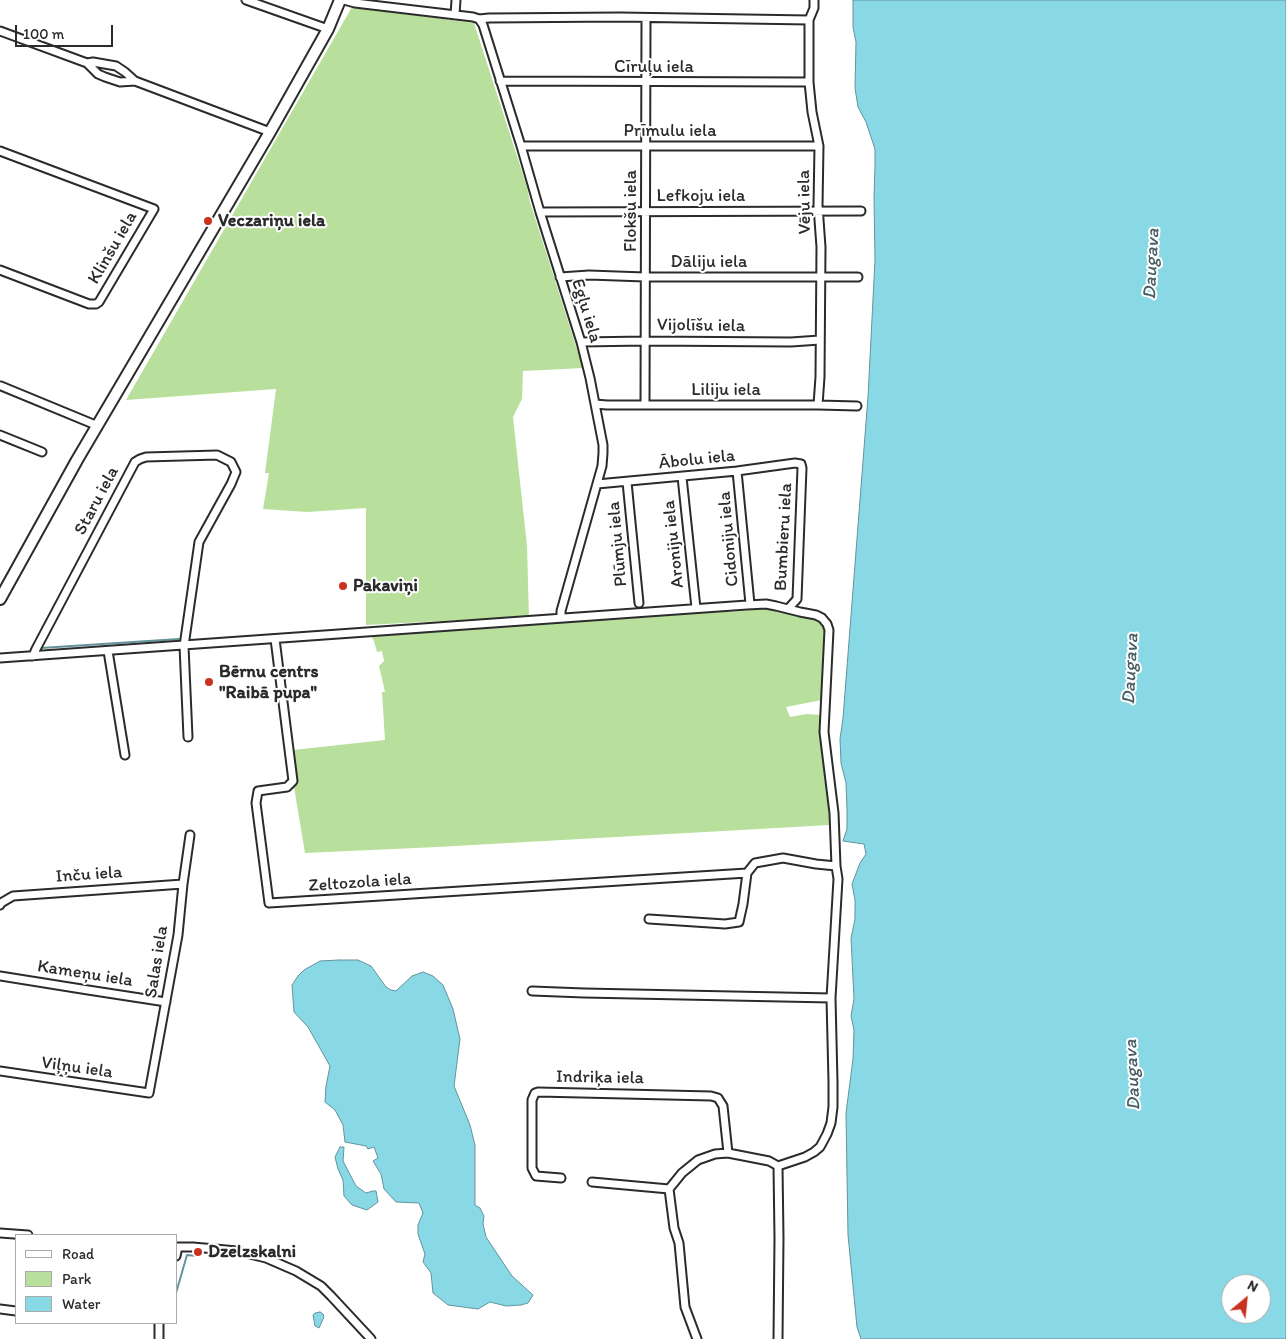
<!DOCTYPE html>
<meta charset="utf-8">
<style>
body{margin:0}
#map{position:relative;width:1286px;height:1339px;overflow:hidden;background:#fff;font-family:Itim,sans-serif}
canvas{display:block}
.legend{position:absolute;left:15px;top:1234px;width:162px;height:90px;box-sizing:border-box;background:#fff;border:1px solid #aaa;margin:0;padding:6px 9px;list-style:none;font-size:15px;color:#2b2b2b}
.legend li{display:flex;align-items:center;gap:10px;height:25px}
.legend b{width:25px;border:1px solid #aaa}
.north{position:absolute;left:1221px;top:1274px;width:50px;height:50px;box-sizing:border-box;background:#fff;border:1px solid #aaa;border-radius:50%;rotate:28deg;font-size:14px;font-weight:700;line-height:20px;text-align:center;color:#2b2b2b}
.north::after{content:'';display:block;margin:auto;width:18px;height:22px;background:#c8321e;clip-path:polygon(50% 0,100% 100%,50% 72%,0 100%)}
.scale{position:absolute;left:15px;top:25px;width:98px;height:22px;box-sizing:border-box;border:2px solid #2b2b2b;border-top:0;padding-left:6px;font-size:15px;line-height:18px;white-space:nowrap;color:#2b2b2b;-webkit-text-stroke:4px #fff;paint-order:stroke}
</style>
<div id="map">
<canvas width="1286" height="1339"></canvas>
<ul class="legend">
<li><b style="height:6px;background:#fff"></b>Road</li>
<li><b style="height:14px;background:#b8e09c"></b>Park</li>
<li><b style="height:14px;background:#89d8e6"></b>Water</li>
</ul>
<div class="north">N</div>
<div class="scale">100 m</div>
</div>
<script>
const g = document.querySelector('canvas').getContext('2d');
g.lineJoin = 'round';
function fillPath(path, color) { g.fillStyle = color; g.fill(path, 'evenodd'); }
const poly = rows => new Path2D(rows.map(r => 'M' + r).join(''));
function trace(path, color, width, dash) { g.strokeStyle = color; g.lineWidth = width; g.lineCap = dash ? 'butt' : 'round'; g.setLineDash(dash || []); g.stroke(path); }
function drawText(font, color, halo, rows, align = 'center') {
  g.font = font + ' Itim,sans-serif'; g.lineWidth = 4; g.setLineDash([]); g.textBaseline = 'middle'; g.strokeStyle = halo; g.fillStyle = color; for (const [text, x, y, turn = 0] of rows) {
    g.save(); g.translate(x, y); g.rotate((+turn || 0) * Math.PI / 180); g.textAlign = isNaN(turn) ? turn : align; if (halo) g.strokeText(text, 0, 0); g.fillText(text, 0, 0); g.restore();
  }
}
const green = poly([
 [352,7,474,23,527,187,530,202,583,368,523,371,522,399,513,417,527,546,529,618,518,617,366,625,366,508,307,512,263,509,269,473,265,473,276,389,126,400],
 [768,608,814,617,823,625,827,634,822,700,786,707,790,717,806,714,822,715,833,823,830,825,437,847,305,853,294,787,295,777,293,750,385,740,382,692,385,692,379,666,384,661,382,651,377,652,374,641,371,636,372,635,618,617,743,611]
]);
const water = poly([
 [853,0,1286,0,1286,1339,861,1339,857,1327,848,1235,846,1113,853,1059,854,1030,851,1016,854,999,851,938,855,919,855,900,852,884,860,863,866,854,864,844,843,841,847,829,847,808,846,783,841,763,840,739,843,718,847,667,868,397,875,260,874,197,875,167,875,149,866,122,858,107,855,88,856,42,853,27,853,0],
 [1231,1284,1261,1284,1261,1314,1231,1314,1231,1284],
 [339,960,358,960,371,966,386,987,391,990,396,991,412,976,423,972,433,976,443,985,453,1009,460,1039,454,1086,470,1125,475,1145,475,1205,480,1208,484,1216,483,1224,486,1237,512,1276,533,1295,528,1303,521,1305,506,1306,490,1302,478,1309,448,1305,433,1293,431,1273,423,1262,425,1254,418,1234,418,1225,423,1213,419,1203,396,1202,384,1189,381,1174,373,1161,378,1158,374,1147,368,1149,366,1146,345,1142,343,1125,335,1110,325,1102,326,1086,330,1066,308,1027,294,1012,292,985,298,976,304,970,320,961,339,960],
 [340,1147,344,1147,343,1161,356,1186,366,1193,373,1191,376,1191,378,1202,367,1210,352,1205,344,1196,343,1180,338,1169,335,1157,340,1147],
 [320,1312,323,1314,324,1317,319,1328,315,1326,313,1315,315,1313,320,1312]
]);
const stream = poly([
 [41,648,179,639],
 [176,1293,187,1255,197,1256]
]);
const minor = poly([
 [246,0,328,29],
 [344,0,355,3,473,17,479,19,489,18,620,17,809,20],
 [814,0,814,8,809,20,809,82,812,112,819,146,818,206,821,247,820,377,818,405],
 [455,15,456,0],
 [479,19,483,25,521,146,540,212,581,342,590,378,603,445,603,453,602,466,561,611,561,618],
 [0,31,87,63,98,74,105,77,120,82,135,81],
 [87,63,93,62,116,66,125,72,135,81,270,132],
 [500,81,809,82],
 [521,146,819,146],
 [0,151,154,209,99,302,96,304,89,304,0,270],
 [540,212,861,211],
 [560,277,589,275,645,277,858,277],
 [581,342,645,341,791,342,820,340],
 [1,386,98,426],
 [595,404,607,405,818,405,857,406],
 [645,405,646,18],
 [0,435,42,452],
 [737,471,750,604],
 [682,477,696,608],
 [627,482,639,603],
 [597,484,737,471,795,463,801,464,802,468,797,599,788,609],
 [275,639,293,781,287,787,258,791,256,803,269,903,747,873],
 [108,651,125,755],
 [33,656,36,649,135,462,140,459,146,457,217,455,231,462,236,472,231,484,199,542,184,646,188,737],
 [0,658,747,605,766,604,776,606,800,612,816,615,822,618,827,624,829,630,824,732,834,813,836,866,838,879,831,998,833,1082,833,1107,831,1123,827,1134,820,1147,814,1152,805,1157,778,1166],
 [747,873,755,863,783,858,816,864,836,866],
 [0,905,1,903,13,896,183,884],
 [649,919,725,924,739,922,743,904,747,873],
 [0,976,88,990,166,1002],
 [532,991,584,993,831,998],
 [0,1071,149,1093,178,935,183,884,190,835],
 [561,1178,536,1176,532,1168,532,1100,535,1093,538,1092,711,1096,718,1098,723,1106,728,1153],
 [592,1182,669,1189],
 [669,1189,674,1228,679,1243,685,1307,697,1339],
 [669,1189,682,1173,698,1160,715,1154,728,1153,769,1161,778,1166],
 [0,1233,28,1235],
 [176,1247,193,1247,237,1251,266,1258,296,1271,321,1286,331,1296,371,1339],
 [176,1256,178,1247],
 [0,1309,16,1311],
 [159,1339,159,1323],
 [778,1339,779,1238,778,1166]
]);
const secondary = poly([
 [0,599,77,460,270,132,328,29,340,0]
]);
const markers = [
 [208,221,5,"#c8321e"],
 [343,586,5,"#c8321e"],
 [209,682,5,"#c8321e"],
 [198,1252,5,"#c8321e"]
];
const streetNames = [
 ["Cīruļu iela",654,67],
 ["Prīmulu iela",670,131],
 ["Lefkoju iela",701,196],
 ["Vēju iela",805,202,-91],
 ["Flokšu iela",631,211,-90],
 ["Klinšu iela",113,248,-60],
 ["Dāliju iela",709,262],
 ["Egļu iela",586,311,73],
 ["Vijolīšu iela",701,326,1],
 ["Liliju iela",726,390],
 ["Ābolu iela",697,460,-6],
 ["Staru iela",97,501,-62],
 ["Bumbieru iela",784,537,-87],
 ["Cidoniju iela",729,539,-95],
 ["Plūmju iela",618,544,-95],
 ["Aroniju iela",674,544,-96],
 ["Inču iela",89,875,-4],
 ["Zeltozola iela",360,883,-4],
 ["Salas iela",157,962,-81],
 ["Kameņu iela",85,974,9],
 ["Viļņu iela",77,1068,8],
 ["Indriķa iela",600,1078,1]
];
const poiNames = [
 ["Veczariņu iela",218,221],
 ["Pakaviņi",353,586],
 ["Bērnu centrs",219,672],
 ["\"Raibā pupa\"",219,693],
 ["Dzelzskalni",208,1252]
];
const waterNames = [
 ["Daugava",1152,264,-87],
 ["Daugava",1131,669,-87],
 ["Daugava",1133,1075,-93]
];
fillPath(green, '#b8e09c');
fillPath(water, '#89d8e6');
trace(water, '#63939b', 1);
trace(stream, '#63939b', 2);
trace(minor, '#2b2b2b', 11);
trace(secondary, '#2b2b2b', 14);
trace(minor, '#fff', 7);
trace(secondary, '#fff', 10);
for (const [x, y, r, color] of markers) { const dot = new Path2D(); dot.arc(x, y, r, 0, 2 * Math.PI); g.fillStyle = color; g.fill(dot); trace(dot, '#fff', 2); }
drawText('18px', '#2b2b2b', '#fff', streetNames);
drawText('bold 18px', '#2b2b2b', '#fff', poiNames, 'left');
drawText('italic 19px', '#475f63', '#fff', waterNames);
</script>
